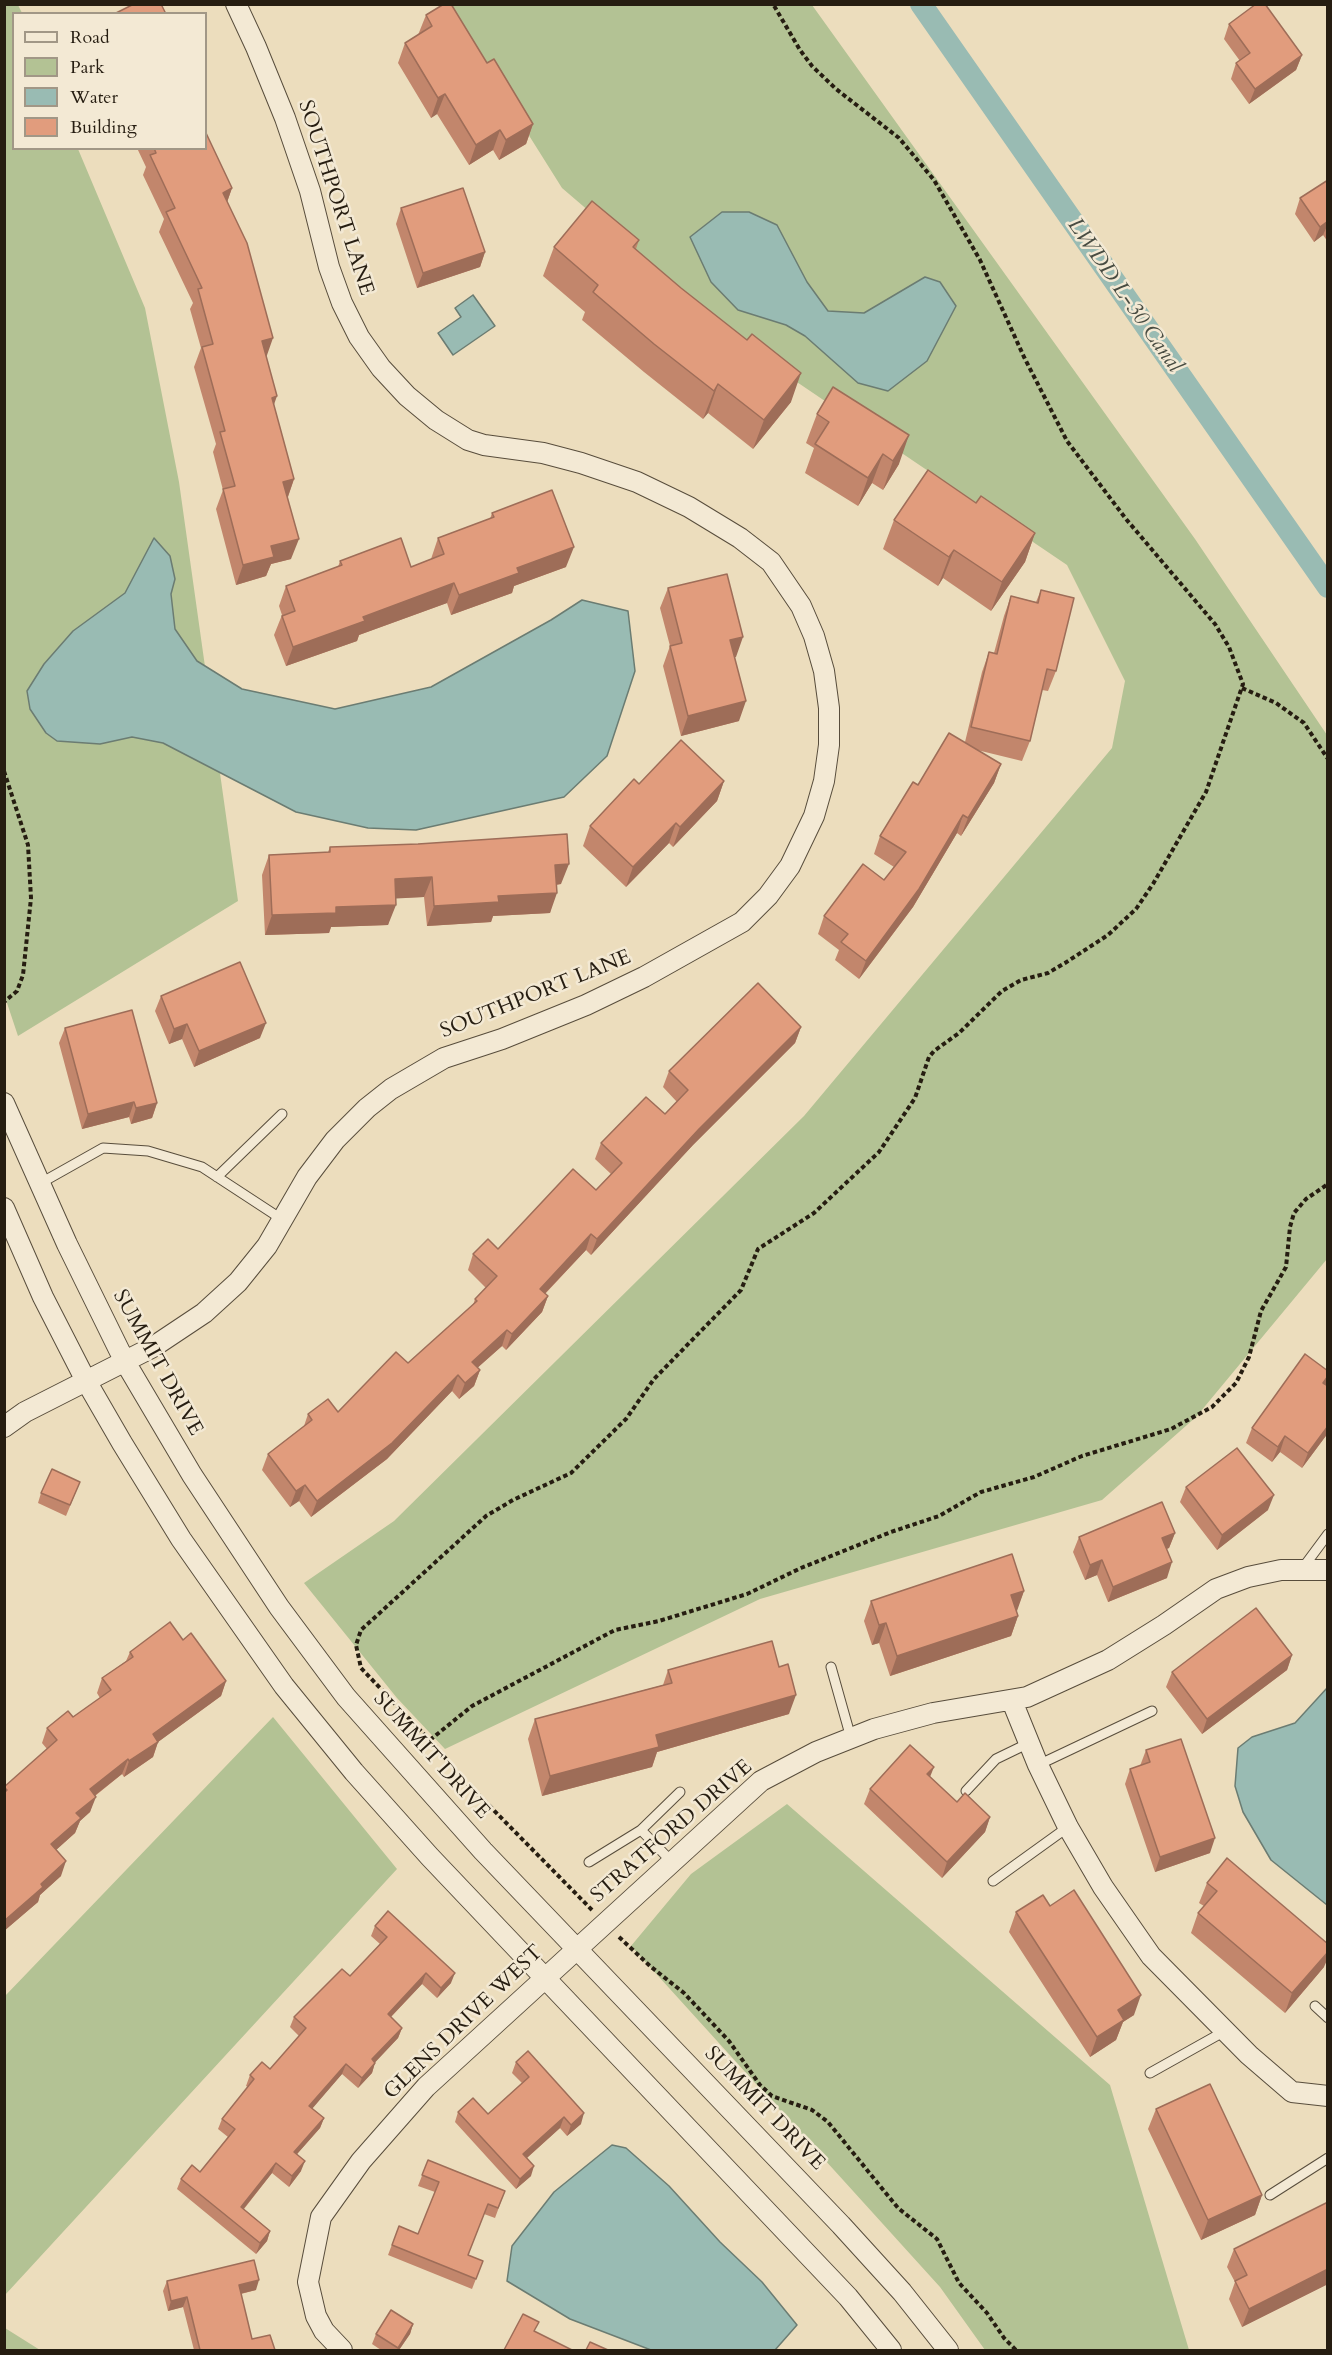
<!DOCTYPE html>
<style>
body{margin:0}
#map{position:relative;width:1332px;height:2355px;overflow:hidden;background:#ecddbd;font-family:Cardo,serif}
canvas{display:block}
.frame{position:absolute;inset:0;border:6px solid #261d11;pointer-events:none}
.legend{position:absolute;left:12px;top:12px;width:195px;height:138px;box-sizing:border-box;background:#f3e9d4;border:2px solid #a19786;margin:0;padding:8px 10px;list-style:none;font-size:18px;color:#261d11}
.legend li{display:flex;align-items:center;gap:12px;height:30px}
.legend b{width:30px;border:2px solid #a19786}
</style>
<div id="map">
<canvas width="1332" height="2355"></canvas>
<div class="frame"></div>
<ul class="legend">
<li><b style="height:8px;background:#f3e9d4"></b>Road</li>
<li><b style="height:16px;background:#b3c294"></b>Park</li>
<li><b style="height:16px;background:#99bbb3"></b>Water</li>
<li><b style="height:16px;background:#e19c7d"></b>Building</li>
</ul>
</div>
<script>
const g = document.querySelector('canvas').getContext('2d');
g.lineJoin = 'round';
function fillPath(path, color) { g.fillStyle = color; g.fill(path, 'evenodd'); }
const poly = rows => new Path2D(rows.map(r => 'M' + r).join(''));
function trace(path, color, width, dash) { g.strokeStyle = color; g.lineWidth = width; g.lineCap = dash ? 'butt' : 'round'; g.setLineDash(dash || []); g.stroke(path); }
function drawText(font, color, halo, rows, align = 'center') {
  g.font = font + ' Cardo,serif'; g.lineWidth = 5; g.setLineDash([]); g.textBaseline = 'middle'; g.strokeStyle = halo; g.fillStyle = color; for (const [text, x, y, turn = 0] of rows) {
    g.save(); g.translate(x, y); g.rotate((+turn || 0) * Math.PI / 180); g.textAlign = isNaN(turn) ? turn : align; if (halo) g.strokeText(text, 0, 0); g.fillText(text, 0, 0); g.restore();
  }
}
const green = poly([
 [4,5,18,5,22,13,14,14,14,148,78,149,145,308,179,482,238,901,18,1036,4,994],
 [447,5,812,5,1195,539,1327,735,1327,1259,1196,1417,1102,1500,760,1599,445,1749,397,1698,304,1583,394,1521,804,1116,1112,748,1125,681,1067,565,757,355,562,188],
 [273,1717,397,1869,5,2295,5,1996],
 [787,1804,1110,2085,1189,2350,985,2350,940,2287,631,1946,691,1874],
 [5,2328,40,2350,5,2350]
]);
const water = poly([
 [722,212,749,212,777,225,807,282,828,311,864,313,925,277,940,282,956,306,927,361,888,391,858,383,805,336,786,325,738,310,711,282,690,237,722,212],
 [473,295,495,326,453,355,438,333,461,317,455,308,473,295],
 [154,538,170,556,175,579,171,594,175,629,197,661,242,689,335,709,431,687,551,620,582,600,628,611,635,671,607,756,564,797,416,830,368,828,296,812,163,743,132,737,100,744,57,741,46,733,30,709,27,691,44,664,73,631,125,593,154,538],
 [1327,1688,1327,1905,1271,1860,1243,1812,1235,1786,1238,1748,1252,1737,1295,1723,1327,1688],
 [612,2145,626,2148,669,2186,720,2242,762,2282,797,2325,775,2350,651,2350,570,2319,507,2281,512,2246,554,2192,612,2145]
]);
const canal = poly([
 [921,4,1328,587]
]);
const path = poly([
 [1242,688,1276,703,1304,723,1328,759],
 [4,771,28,845,31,898,23,975,17,991,4,1002],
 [430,1740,472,1706,615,1630,659,1621,747,1594,801,1568,891,1532,939,1516,981,1492,1034,1477,1082,1456,1171,1429,1212,1407,1236,1383,1249,1357,1261,1311,1286,1267,1290,1227,1294,1213,1306,1199,1328,1184],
 [592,1910,461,1777,436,1747,361,1668,356,1645,361,1630,486,1516,513,1500,571,1473,626,1419,654,1379,741,1290,758,1249,814,1213,879,1152,915,1098,929,1057,934,1051,959,1033,1002,991,1021,980,1048,973,1065,963,1108,935,1136,909,1153,884,1206,792,1243,684,1229,647,1215,624,1126,519,1067,441,1024,357,980,260,934,180,899,138,836,89,812,66,800,50,773,4],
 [619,1937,650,1966,684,1993,729,2041,760,2085,772,2096,812,2110,828,2122,898,2208,937,2239,959,2283,987,2313,1004,2338,1016,2350]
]);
const service = poly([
 [217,1177,282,1114],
 [39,1184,103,1148,148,1151,202,1167,283,1220],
 [1302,1569,1328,1534],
 [831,1667,851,1738],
 [1038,1765,1152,1711],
 [966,1791,996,1759,1029,1743],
 [641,1830,680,1792],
 [589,1862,641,1830,672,1862],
 [993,1881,1068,1827],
 [1315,2006,1328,2018],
 [1150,2073,1225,2031],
 [1270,2195,1328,2158]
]);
const minor = poly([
 [4,1103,67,1244,124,1360,192,1475,279,1607,346,1697,483,1851,841,2225,902,2292,948,2350],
 [4,1208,43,1297,85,1379,122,1443,181,1539,284,1686,354,1772,430,1857,848,2297,891,2350],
 [4,1427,25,1412,153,1347,204,1313,238,1282,267,1246,307,1177,335,1140,367,1108,391,1089,444,1058,502,1039,586,1005,644,977,742,922,768,896,790,866,814,816,824,781,829,745,829,708,824,671,814,636,801,606,771,562,740,538,689,507,637,482,581,463,543,453,484,445,468,440,436,420,407,396,381,368,359,337,342,303,329,267,310,191,285,118,256,47,236,4],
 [1012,1701,1038,1765,1068,1827,1103,1887,1151,1956,1249,2055,1292,2092,1328,2096],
 [342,2350,324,2331,316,2316,308,2282,321,2217,361,2161,426,2087,761,1781,816,1752,874,1729,933,1713,1027,1697,1108,1660,1164,1625,1216,1589,1248,1577,1281,1570,1328,1570]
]);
const wall = poly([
 [426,15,487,63,533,124,526,144,499,160,493,150,469,165,437,114,431,118,398,63,405,43,418,35],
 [1229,24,1302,55,1296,70,1249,104,1231,79,1236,63,1240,61,1224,39],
 [137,148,206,148,232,188,227,202,266,357,274,405,294,479,288,497,291,559,271,564,266,576,236,585,216,509,223,490,213,452,216,444,194,367,201,348,190,309,193,303,159,232,164,219,143,175,146,167],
 [1328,180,1328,242,1323,235,1314,242,1295,214,1300,198],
 [401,208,485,252,480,267,417,288,396,224],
 [639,240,636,249,791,402,753,449,708,413,703,419,644,372,582,320,585,312,543,276,554,247],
 [817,414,899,464,883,490,872,483,858,506,805,473,814,448,806,443],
 [976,503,1035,533,1025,562,991,611,943,578,938,586,883,549,894,520],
 [492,513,566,567,514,586,512,593,451,615,447,603,359,635,357,641,286,666,274,635,282,615,279,606,286,586,338,567,340,561,411,567,431,559,438,538,490,519],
 [668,588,736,657,735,657,739,721,681,736,663,666,670,646,660,608],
 [1041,590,1056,671,1048,691,1042,690,1030,741,1022,761,977,750,1001,764,994,783,961,836,957,833,913,907,859,979,835,960,839,950,818,934,824,916,884,880,894,867,874,854,880,836,918,785,965,742,982,672,989,652,994,653,1004,616,1011,596,1036,602],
 [724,781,717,801,673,847,669,843,626,887,583,846,590,826,639,784],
 [330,847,561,884,557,885,550,913,493,916,491,922,427,926,424,897,395,898,388,925,331,927,329,933,265,935,262,875,269,855,328,852],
 [161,996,260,1038,194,1067,182,1039,169,1044,155,1011],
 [801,1027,795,1043,693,1145,591,1255,586,1250,545,1294,548,1296,542,1312,506,1350,502,1346,477,1368,480,1370,474,1386,459,1399,452,1391,387,1459,311,1517,299,1501,290,1507,262,1470,268,1454,304,1426,308,1414,338,1412,408,1363,473,1305,475,1299,486,1288,468,1270,473,1254,498,1249,596,1190,611,1174,595,1159,601,1143,665,1114,677,1102,663,1087,669,1071],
 [65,1028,157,1103,152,1118,131,1124,129,1117,82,1129,59,1043],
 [1328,1371,1328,1379,1326,1385,1328,1386,1328,1433,1302,1468,1280,1452,1272,1462,1246,1443,1252,1428],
 [80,1482,66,1516,38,1503,41,1493],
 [1186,1487,1268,1510,1217,1550,1180,1502],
 [1175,1533,1169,1548,1166,1549,1167,1578,1108,1602,1097,1575,1085,1580,1073,1552,1079,1537],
 [1024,1591,1016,1611,1018,1616,1011,1636,890,1676,879,1643,872,1645,864,1621,871,1601],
 [183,1640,226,1681,221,1696,158,1742,153,1757,124,1777,122,1774,95,1796,90,1812,80,1821,75,1833,56,1850,61,1876,40,1895,38,1902,4,1931,4,1787,47,1749,42,1743,47,1728,73,1717,100,1698,97,1693,102,1678,126,1661,130,1652],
 [1292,1655,1287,1670,1202,1734,1166,1687,1172,1672],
 [668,1670,789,1714,657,1752,652,1767,542,1796,528,1739,535,1719,663,1685],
 [1146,1750,1210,1853,1155,1872,1125,1784,1130,1769,1140,1766],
 [930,1777,957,1802,990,1817,985,1832,942,1878,864,1804,870,1789],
 [1207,1883,1324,1967,1285,2013,1191,1933,1198,1913,1204,1906,1199,1903],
 [1050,1906,1134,2015,1123,2022,1116,2040,1090,2057,1009,1932,1016,1912],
 [375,1926,451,1983,437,1998,422,1984,391,2017,402,2028,398,2038,375,2062,372,2073,358,2088,342,2074,312,2108,324,2118,320,2128,297,2154,301,2171,289,2187,272,2173,244,2209,270,2231,267,2241,256,2254,177,2189,181,2179,200,2172,228,2137,218,2129,222,2119,248,2087,246,2086,250,2075,270,2069,299,2036,290,2027,294,2017,350,1976,380,1944,371,1936],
 [516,2062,581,2124,567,2136,560,2128,527,2158,531,2176,516,2189,455,2122,458,2112,488,2114,522,2083,512,2073],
 [1156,2109,1262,2195,1255,2215,1201,2240,1148,2129],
 [428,2160,505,2191,495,2218,484,2214,468,2255,483,2261,472,2289,388,2255,399,2226,418,2234,435,2192,418,2186],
 [1328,2202,1328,2284,1242,2327,1229,2299,1235,2282,1227,2267,1234,2249],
 [167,2281,256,2290,241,2294,252,2339,275,2350,194,2350,183,2307,168,2311,163,2291],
 [413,2324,410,2334,399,2350,381,2350,372,2344,376,2334]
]);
const shadedWall = poly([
 [1302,55,1296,70,1249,104,1255,89],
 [445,94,437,114,431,118,438,98],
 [533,124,526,144,499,160,506,140],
 [500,130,493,150,469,165,476,145],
 [232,188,225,208,223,193],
 [1328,221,1328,224,1323,235,1314,242,1320,227],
 [485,252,480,267,417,288,423,273],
 [273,338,266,358,262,341],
 [801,373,791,402,753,449,764,420],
 [718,384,708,413,703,419,714,391],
 [277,396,270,416,272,398],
 [909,435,899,464,883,490,893,461],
 [883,454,872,483,858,506,868,478],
 [294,479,287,499,283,482],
 [1035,533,1025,562,991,611,1002,582],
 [299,539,291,559,271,564,266,576,236,585,243,565,271,546],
 [574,547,566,567,514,586,512,593,451,615,459,595,517,568],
 [954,550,943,578,938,586,949,557],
 [454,583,447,603,359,635,357,641,286,666,293,647,363,617],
 [743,637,736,657,723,660,730,640],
 [746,701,739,721,681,736,688,716],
 [1001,764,994,783,961,836,968,818],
 [724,781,717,801,673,847,680,827],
 [963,815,957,833,913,907,859,979,866,961],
 [676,823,669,843,626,887,633,867],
 [569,864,561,884,548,885,555,865],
 [432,877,424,897,387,899,395,879],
 [557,893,550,913,493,916,491,922,427,926,434,906,498,896],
 [396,905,388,925,331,927,329,933,265,935,272,915,336,907],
 [266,1023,260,1038,194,1067,199,1051],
 [187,1024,182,1039,169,1044,174,1029],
 [801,1027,795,1043,693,1145,591,1255,597,1239,699,1129],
 [134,1102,129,1117,82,1129,88,1114],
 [157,1103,152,1118,131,1124,136,1108],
 [591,1234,586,1250,534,1305,540,1289],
 [548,1296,542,1312,506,1350,512,1334],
 [507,1330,502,1346,466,1378,472,1362],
 [480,1370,474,1386,459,1399,465,1383],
 [458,1375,452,1391,387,1459,311,1517,317,1501],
 [1328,1376,1328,1379,1324,1388,1323,1383],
 [1328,1426,1328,1433,1302,1468,1308,1453],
 [1285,1436,1280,1452,1272,1462,1278,1447],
 [305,1485,299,1501,290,1507,296,1491],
 [1274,1495,1268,1510,1217,1550,1222,1535],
 [1175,1533,1169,1548,1156,1553,1162,1538],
 [1102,1560,1097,1575,1085,1580,1090,1565],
 [1172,1562,1167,1578,1108,1602,1113,1587],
 [1024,1591,1017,1611,1004,1615,1011,1595],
 [1018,1616,1011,1636,890,1676,897,1656],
 [886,1623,879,1643,872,1645,879,1625],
 [1292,1655,1287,1670,1202,1734,1207,1719],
 [226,1681,221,1696,158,1742,153,1757,124,1777,129,1761,153,1734],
 [796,1695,789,1714,657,1752,652,1767,542,1796,550,1776,656,1735],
 [128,1759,122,1774,84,1804,90,1789],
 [934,1767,928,1782,927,1774],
 [96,1797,90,1812,80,1821,75,1833,46,1859,51,1844,76,1813],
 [990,1817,985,1832,942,1878,947,1862],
 [1215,1838,1210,1853,1155,1872,1160,1857],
 [66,1861,61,1876,40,1895,38,1902,4,1931,4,1921,41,1884],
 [1328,1952,1328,1958,1324,1967,1285,2013,1292,1993],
 [426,1973,422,1984,384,2024,388,2014],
 [455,1973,451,1983,437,1998,441,1988],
 [1141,1995,1134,2015,1123,2022,1116,2040,1090,2057,1097,2037,1118,2010],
 [402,2028,398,2038,368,2070,372,2059],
 [375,2063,372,2073,358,2088,362,2078],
 [346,2064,342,2074,306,2116,309,2106],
 [584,2113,581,2124,567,2136,571,2125],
 [564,2117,560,2128,520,2164,523,2154],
 [324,2118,320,2128,290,2162,294,2152],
 [305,2161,301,2171,289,2187,292,2176],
 [276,2163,272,2173,237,2217,241,2207],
 [534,2166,531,2176,516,2189,520,2179],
 [1262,2195,1255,2215,1201,2240,1208,2220],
 [270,2231,267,2241,256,2254,260,2243],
 [1328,2269,1328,2284,1242,2327,1249,2309],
 [259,2280,256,2290,235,2295,239,2285],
 [187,2297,183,2307,168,2311,171,2301],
 [413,2324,410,2334,399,2350,397,2350]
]);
const building = poly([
 [134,4,161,4,166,14,114,14,134,4],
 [444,4,451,4,487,63,494,59,533,124,506,140,500,130,476,145,445,94,438,98,405,43,432,26,426,15,444,4],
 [1256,4,1265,4,1302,55,1255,89,1236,63,1250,53,1229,24,1256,4],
 [206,133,232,188,223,193,247,243,273,338,262,341,277,396,272,398,294,479,283,482,299,539,271,546,274,557,243,565,223,489,235,486,220,432,225,431,202,347,213,344,198,289,202,288,166,212,175,208,150,155,156,153,154,148,206,148,206,133],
 [1328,180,1328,221,1320,227,1300,198,1328,180],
 [463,188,485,252,423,273,401,208,463,188],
 [592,201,639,240,633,247,681,288,747,340,752,334,801,373,764,420,718,384,714,391,654,344,593,292,598,285,554,247,592,201],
 [833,387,909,435,893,461,883,454,868,478,815,444,829,422,817,414,833,387],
 [928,470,976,503,981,496,1035,533,1002,582,954,550,949,557,894,520,928,470],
 [552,490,574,547,517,568,519,573,459,595,454,583,363,617,365,621,293,647,282,616,295,611,286,586,342,565,340,561,401,538,411,567,444,554,438,538,494,517,492,513,552,490],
 [727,574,743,637,730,640,746,701,688,716,670,646,682,643,668,588,727,574],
 [1041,590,1074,598,1056,671,1047,669,1030,741,971,727,989,652,997,654,1011,596,1038,603,1041,590],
 [949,733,1001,764,968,818,963,815,919,889,866,961,841,942,848,934,824,916,863,864,884,880,906,852,880,836,913,782,918,785,949,733],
 [681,740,724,781,680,827,676,823,633,867,590,826,634,779,639,784,681,740],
 [567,834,569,864,555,865,557,893,498,896,499,902,434,906,432,877,395,879,396,905,336,907,336,913,272,915,269,855,330,852,330,847,418,844,567,834],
 [240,962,266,1023,199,1051,187,1024,174,1029,161,996,240,962],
 [758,983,801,1027,699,1129,597,1239,591,1234,540,1289,548,1296,512,1334,507,1330,472,1362,480,1370,465,1383,458,1375,392,1443,317,1501,305,1485,296,1491,268,1454,312,1420,308,1414,328,1399,338,1412,396,1352,408,1363,477,1301,475,1299,497,1276,473,1254,488,1239,498,1249,573,1169,596,1190,622,1163,601,1143,646,1097,665,1114,688,1090,669,1071,758,983],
 [132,1010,157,1103,136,1108,134,1102,88,1114,65,1028,132,1010],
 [1305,1354,1328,1371,1328,1376,1323,1383,1328,1386,1328,1426,1308,1453,1285,1436,1278,1447,1252,1428,1305,1354],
 [1237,1448,1274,1495,1222,1535,1186,1487,1237,1448],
 [52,1469,80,1482,70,1505,41,1493,52,1469],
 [1162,1502,1175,1533,1162,1538,1172,1562,1113,1587,1102,1560,1090,1565,1079,1537,1162,1502],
 [1012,1554,1024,1591,1011,1595,1018,1616,897,1656,886,1623,879,1625,871,1601,1012,1554],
 [1256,1608,1292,1655,1207,1719,1172,1672,1256,1608],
 [170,1622,183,1640,191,1633,226,1681,153,1734,158,1742,129,1761,128,1759,90,1789,96,1797,76,1813,81,1818,51,1844,66,1861,41,1884,43,1887,4,1921,4,1793,7,1790,4,1787,57,1740,47,1728,68,1711,73,1717,111,1690,102,1678,133,1657,130,1652,170,1622],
 [772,1641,779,1667,788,1664,796,1695,656,1735,659,1747,550,1776,535,1719,672,1683,668,1670,772,1641],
 [1181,1739,1215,1838,1160,1857,1130,1769,1150,1762,1146,1750,1181,1739],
 [910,1745,934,1767,927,1774,957,1802,965,1793,990,1817,947,1862,870,1789,910,1745],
 [1227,1858,1328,1944,1328,1952,1292,1993,1198,1913,1217,1891,1207,1883,1227,1858],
 [1074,1890,1141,1995,1118,2010,1124,2020,1097,2037,1016,1912,1043,1895,1050,1906,1074,1890],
 [388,1911,455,1973,441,1988,426,1973,388,2014,402,2028,372,2059,375,2063,362,2078,346,2064,309,2106,324,2118,294,2152,305,2161,292,2176,276,2163,241,2207,270,2231,260,2243,181,2179,192,2165,200,2172,235,2129,222,2119,254,2079,250,2075,262,2062,270,2069,306,2028,294,2017,342,1969,350,1976,387,1937,375,1926,388,1911],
 [528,2051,584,2113,571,2125,564,2117,523,2154,534,2166,520,2179,458,2112,473,2098,488,2114,529,2077,516,2062,528,2051],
 [1210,2084,1262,2195,1208,2220,1156,2109,1210,2084],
 [428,2160,505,2191,498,2208,488,2204,468,2255,483,2261,476,2279,392,2245,399,2226,418,2234,439,2182,422,2175,428,2160],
 [1328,2202,1328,2269,1249,2309,1235,2281,1247,2275,1234,2249,1328,2202],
 [254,2260,259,2280,239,2285,252,2339,270,2335,275,2350,197,2350,200,2350,187,2297,171,2301,167,2281,254,2260],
 [391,2310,413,2324,398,2348,376,2334,391,2310],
 [523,2314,539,2322,534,2331,572,2350,504,2350,523,2314],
 [590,2342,608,2350,586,2350,590,2342]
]);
const streetNames = [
 ["SOUTHPORT LANE",335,198,72],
 ["SOUTHPORT LANE",536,995,-22],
 ["SUMMIT DRIVE",157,1363,61],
 ["SUMMIT DRIVE",431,1756,48],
 ["STRATFORD DRIVE",672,1832,-41],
 ["GLENS DRIVE WEST",464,2023,-44],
 ["SUMMIT DRIVE",764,2109,46]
];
const waterNames = [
 ["LWDD L-30 Canal",1124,296,55]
];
fillPath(green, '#b3c294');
fillPath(water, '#99bbb3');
trace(water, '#6b7c72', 1.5);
trace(canal, '#99bbb3', 22);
trace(service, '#584d3c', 11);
trace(minor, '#584d3c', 22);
trace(path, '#261d11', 4, [4.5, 3]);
trace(service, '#f3e9d4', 9);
trace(minor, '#f3e9d4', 20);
fillPath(wall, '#c2866c');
fillPath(shadedWall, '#9e6d58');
fillPath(building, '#e19c7d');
trace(building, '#9e6d58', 1.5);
drawText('21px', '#261d11', '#f3e9d4', streetNames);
drawText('italic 22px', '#484c42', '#f3e9d4', waterNames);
</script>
